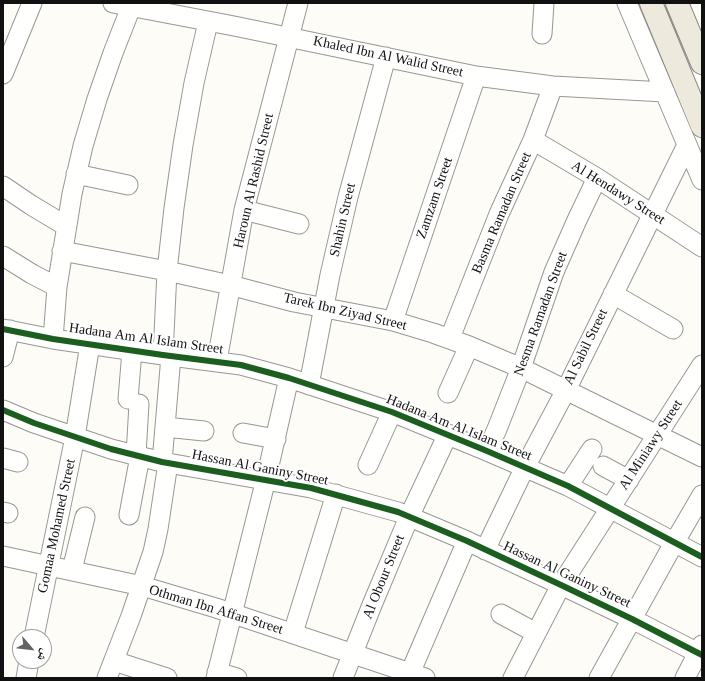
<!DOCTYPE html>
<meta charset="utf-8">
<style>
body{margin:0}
#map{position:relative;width:705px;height:681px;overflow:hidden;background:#fdfcf7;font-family:Georgia,"Noto Naskh Arabic",serif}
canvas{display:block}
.frame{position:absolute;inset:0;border:4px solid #111;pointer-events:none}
.north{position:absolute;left:12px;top:629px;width:40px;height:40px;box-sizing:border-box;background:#fff;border:1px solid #a0a0a0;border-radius:50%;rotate:118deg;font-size:11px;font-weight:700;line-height:16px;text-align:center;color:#111}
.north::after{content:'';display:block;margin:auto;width:14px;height:18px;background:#646362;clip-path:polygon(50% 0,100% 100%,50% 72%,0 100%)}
</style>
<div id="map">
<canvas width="705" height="681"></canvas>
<div class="frame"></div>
<div class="north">ش</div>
</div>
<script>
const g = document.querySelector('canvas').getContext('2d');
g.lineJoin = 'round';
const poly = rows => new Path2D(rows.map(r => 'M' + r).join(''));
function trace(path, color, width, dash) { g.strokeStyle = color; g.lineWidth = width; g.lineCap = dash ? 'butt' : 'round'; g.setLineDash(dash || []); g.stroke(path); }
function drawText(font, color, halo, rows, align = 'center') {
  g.font = font + ' Georgia,serif'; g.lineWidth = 4; g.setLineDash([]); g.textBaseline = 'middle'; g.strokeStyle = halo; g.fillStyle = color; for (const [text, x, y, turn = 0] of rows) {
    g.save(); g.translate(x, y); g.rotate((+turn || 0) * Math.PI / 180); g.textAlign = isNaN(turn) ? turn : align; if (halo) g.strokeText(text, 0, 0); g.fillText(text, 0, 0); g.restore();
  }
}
const minor = poly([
 [113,3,234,26,476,76,553,86,665,92],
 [627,3,702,180],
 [542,34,544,3],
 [3,74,32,3],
 [533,140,597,178,702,247],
 [76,174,128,185],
 [3,186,31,205,66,226],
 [244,210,299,224],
 [62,251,167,271,230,285,294,302,393,321,433,333,469,346,521,368,702,457],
 [3,256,32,274,57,287],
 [613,294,673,329],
 [393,321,476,76],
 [3,329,53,339,163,355,241,365,289,378,392,412,487,451,568,486,702,557],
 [450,338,499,214,533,140,553,86],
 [53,339,57,287,72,194,83,146,97,99,113,53,131,7],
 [163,355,167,271,174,208,183,145,194,83,208,22],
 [3,357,10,330],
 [217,361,244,210,298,3],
 [309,385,330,275,348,197,386,57],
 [448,393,469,346],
 [128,399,132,351],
 [3,410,34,423,111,449,162,462,311,488,398,512,467,541,561,585,632,619,702,655],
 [165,427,204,431],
 [243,433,276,439],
 [487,451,497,429,521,368,554,272,577,220,597,178],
 [136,455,139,404],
 [3,458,18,462],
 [162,462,171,356],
 [368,465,392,412],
 [603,466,629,480],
 [568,486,592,449],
 [3,512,8,513],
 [129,515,140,456],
 [485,550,525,467,566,390,687,145],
 [3,556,142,586,216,608,425,678],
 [72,570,85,517],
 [501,614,536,633],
 [293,633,336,494],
 [34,637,75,437,90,344],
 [114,661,167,678],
 [217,672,237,678],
 [26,678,29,661],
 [107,678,131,616,153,552,158,529,168,463],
 [216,678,266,479,289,378],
 [343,678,372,605,409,517,448,434],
 [408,678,467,541],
 [513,678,561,585,702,365],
 [599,678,674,543,702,495],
 [685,678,702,645]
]);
const major = poly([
 [651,3,702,126],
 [677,3,702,63]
]);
const cycleway = poly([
 [3,329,53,339,163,355,241,365,289,378,392,412,487,451,568,486,702,557],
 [3,410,34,423,111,449,162,462,311,488,398,512,467,541,561,585,632,619,702,655]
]);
const streetNames = [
 ["Khaled Ibn Al Walid Street",388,57,12],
 ["Haroun Al Rashid Street",254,181,-77],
 ["Al Hendawy Street",618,193,32],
 ["Zamzam Street",435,198,-71],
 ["Basma Ramadan Street",502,213,-67],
 ["Shahin Street",343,220,-77],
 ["Tarek Ibn Ziyad Street",345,312,13],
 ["Nesma Ramadan Street",541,314,-70],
 ["Hadana Am Al Islam Street",146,339,8],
 ["Al Sabil Street",586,347,-64],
 ["Hadana Am Al Islam Street",459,428,22],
 ["Al Miniawy Street",651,445,-57],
 ["Hassan Al Ganiny Street",260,468,11],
 ["Gomaa Mohamed Street",57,526,-78],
 ["Hassan Al Ganiny Street",567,575,25],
 ["Al Obour Street",384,577,-68],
 ["Othman Ibn Affan Street",216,610,17]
];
trace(minor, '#979795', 21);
trace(major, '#858482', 24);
trace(minor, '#fffffe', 19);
trace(major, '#ede9dc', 22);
trace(cycleway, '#1b5e20', 6);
drawText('14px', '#111', '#fff', streetNames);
</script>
